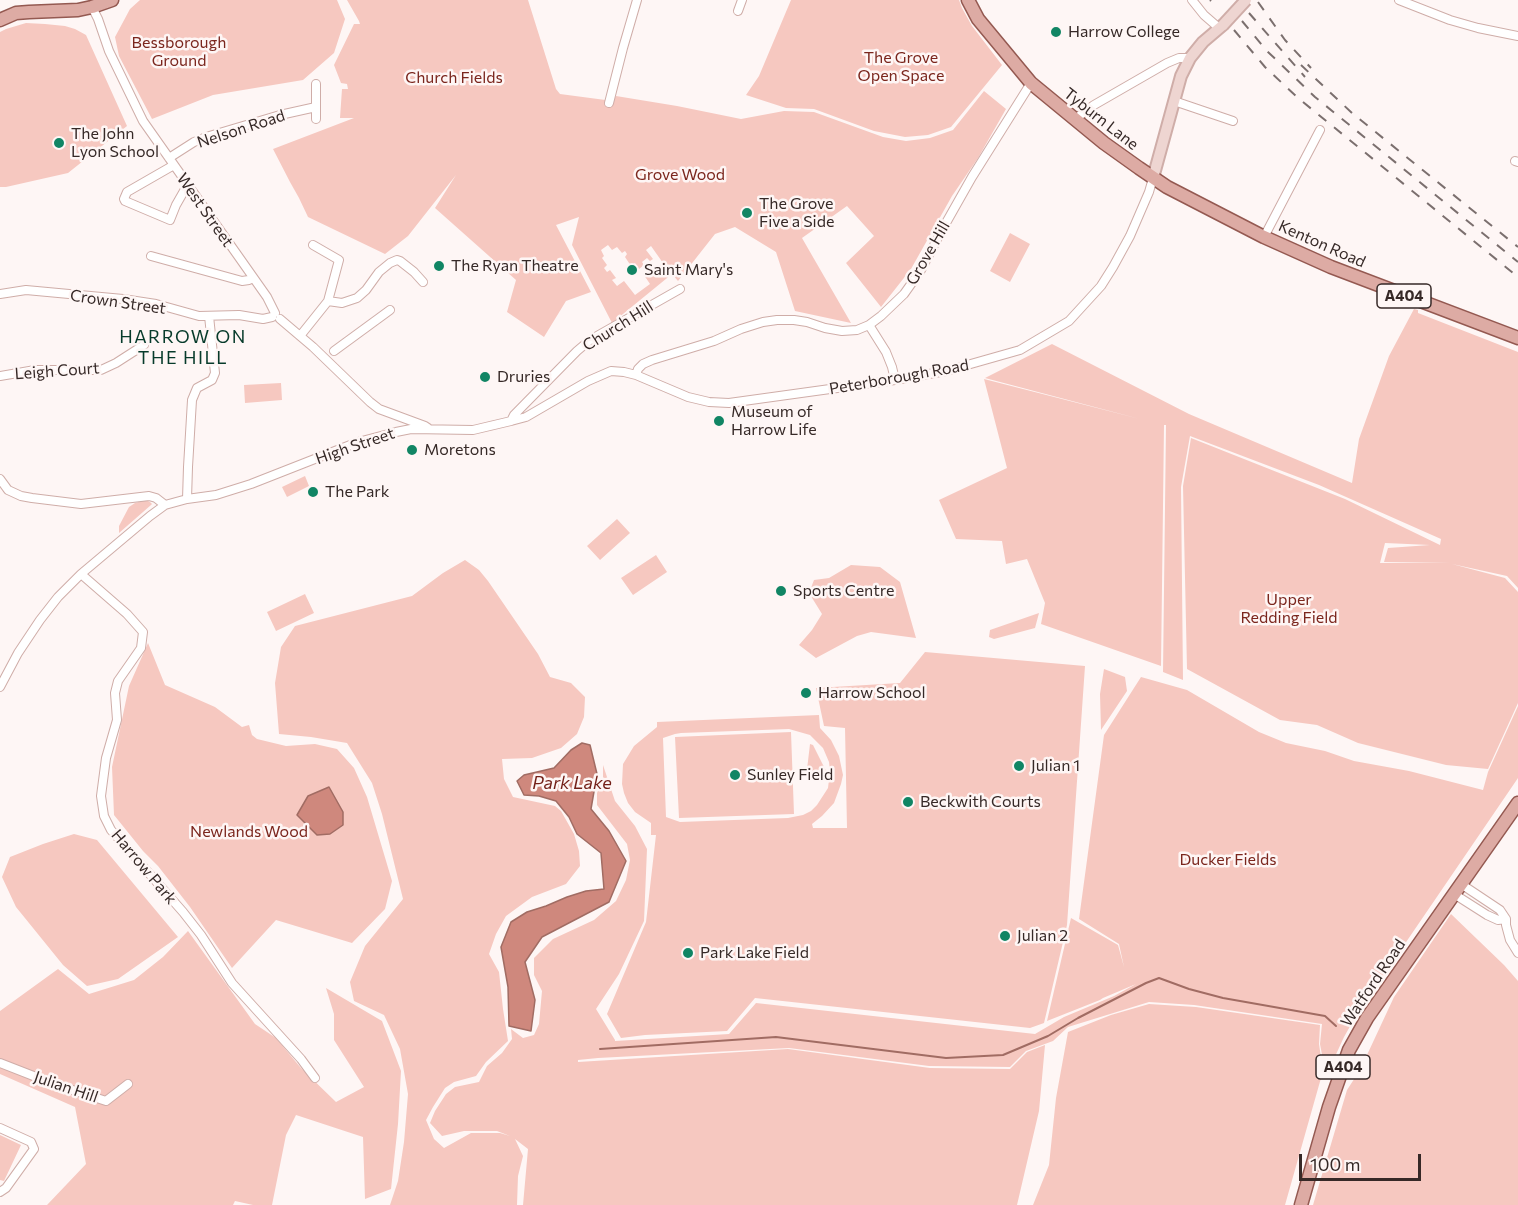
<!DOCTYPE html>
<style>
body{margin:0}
#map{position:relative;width:1518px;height:1205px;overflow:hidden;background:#fef6f5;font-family:Commissioner,sans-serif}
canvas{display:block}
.scale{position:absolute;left:1299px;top:1154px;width:122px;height:27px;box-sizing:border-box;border:3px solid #362927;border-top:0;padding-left:8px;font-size:18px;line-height:21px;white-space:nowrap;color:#362927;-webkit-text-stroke:4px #fef6f5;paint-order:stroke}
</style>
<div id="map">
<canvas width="1518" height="1205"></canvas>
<div class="scale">100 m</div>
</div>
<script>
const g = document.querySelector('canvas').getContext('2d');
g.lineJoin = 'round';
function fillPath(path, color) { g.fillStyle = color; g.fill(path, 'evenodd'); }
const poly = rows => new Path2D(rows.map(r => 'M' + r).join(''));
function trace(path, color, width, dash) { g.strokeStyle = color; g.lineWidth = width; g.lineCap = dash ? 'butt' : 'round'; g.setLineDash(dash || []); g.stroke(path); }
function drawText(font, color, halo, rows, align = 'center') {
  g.font = font + ' Commissioner,sans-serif'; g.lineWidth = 5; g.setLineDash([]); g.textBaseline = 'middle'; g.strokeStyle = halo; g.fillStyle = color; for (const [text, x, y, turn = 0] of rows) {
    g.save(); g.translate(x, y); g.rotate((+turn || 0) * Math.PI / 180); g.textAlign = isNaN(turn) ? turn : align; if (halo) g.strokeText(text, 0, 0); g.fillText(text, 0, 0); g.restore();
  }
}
const green = poly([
 [140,0,337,0,345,19,334,53,303,80,213,95,152,119,119,56,115,37,130,9],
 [347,0,528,0,556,89,560,94,613,101,616,96,677,106,741,119,784,111,814,112,883,137,906,141,930,138,953,130,984,91,1006,109,978,158,952,196,911,269,881,307,846,263,874,236,847,206,802,238,851,323,795,311,776,252,735,227,715,234,678,281,672,274,612,323,572,245,579,217,556,225,591,292,566,301,544,337,507,312,516,280,435,208,456,175,408,236,385,254,308,217,299,198,290,182,273,149,354,118,340,118,342,89,348,89,347,84,341,83,334,65,354,24,360,24,359,21],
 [608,245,612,250,617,247,622,253,625,251,627,254,625,257,631,266,635,263,639,269,644,265,642,262,647,258,650,261,653,259,646,250,651,246,663,263,656,268,654,266,652,268,654,272,652,274,649,271,644,275,650,284,635,295,624,281,617,286,612,280,616,278,610,270,607,272,604,268,607,265,602,258,604,256,601,250],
 [791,0,959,0,962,8,972,26,1002,65,951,127,928,135,905,137,874,131,814,109,786,108,746,95,759,76],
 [26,23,45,24,65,26,75,29,86,35,127,126,68,173,6,187,0,187,0,32,6,29],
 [1010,233,1030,244,1010,282,990,271],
 [1414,309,1418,310,1418,313,1518,352,1518,588,1507,576,1452,564,1505,578,1518,592,1518,703,1488,769,1446,765,1358,743,1317,725,1280,720,1187,669,1183,486,1191,438,1345,499,1440,545,1441,539,1319,485,1190,436,1181,487,1183,680,1163,672,1166,425,1164,425,1161,666,1041,624,1045,603,1027,559,1006,564,1002,541,956,539,939,500,1007,468,984,379,1140,419,985,378,1052,344,1189,414,1352,483,1359,439,1389,356],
 [1385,543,1430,545,1388,548,1384,562,1450,563,1380,563],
 [281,383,282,400,245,403,244,385],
 [305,476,309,486,287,497,282,487],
 [146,500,150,502,152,504,151,505,119,533,119,526,129,507,135,503],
 [617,519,630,533,600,560,587,546],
 [656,555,667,572,633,595,621,578],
 [465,560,479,570,488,581,538,654,550,677,571,683,585,697,584,717,577,734,561,748,532,758,502,759,504,779,513,797,555,806,561,811,574,834,579,851,580,866,566,884,532,897,506,916,496,934,489,954,499,972,503,1009,508,1041,486,1062,476,1076,454,1082,445,1088,433,1107,426,1120,434,1139,444,1148,471,1133,500,1133,510,1136,497,1131,464,1131,442,1136,430,1123,435,1111,446,1094,455,1087,479,1082,487,1066,502,1053,512,1039,511,1029,523,1038,534,1035,539,1024,542,991,534,975,534,958,553,939,594,920,616,901,626,880,630,860,627,844,597,805,597,793,603,780,603,765,615,801,635,826,647,849,644,921,619,974,596,1009,615,1040,615,1041,729,1034,756,1003,1035,1034,1064,1017,1114,996,1136,984,1103,998,1100,1000,1047,1021,1071,918,1118,945,1124,967,1119,944,1079,919,1104,735,1141,677,1187,690,1259,732,1286,743,1325,751,1354,761,1409,771,1483,790,1488,772,1518,706,1518,778,1357,1014,1344,1037,1326,1076,1320,1044,1322,1024,1194,1005,1149,1002,1068,1027,1053,1041,1026,1051,1010,1067,929,1066,789,1048,598,1058,578,1060,578,1062,788,1049,930,1068,1010,1069,1027,1052,1045,1045,1039,1111,1017,1205,523,1205,528,1149,515,1139,523,1156,518,1176,517,1205,390,1205,398,1181,404,1142,408,1094,400,1049,384,1015,354,1001,350,982,365,946,403,899,382,814,372,783,347,743,311,737,279,734,275,683,281,647,295,626,412,596,443,573],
 [851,565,880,567,900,582,916,638,871,632,857,636,816,658,799,645,812,630,822,614,809,593,814,580,829,578],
 [305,594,314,613,276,631,267,612],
 [1039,613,1035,628,994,639,989,637,990,630],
 [148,643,165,685,215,707,242,727,249,725,252,735,257,739,286,746,315,744,337,749,354,768,367,797,392,881,385,909,352,943,276,920,232,968,190,907,158,866,143,851,114,815,112,767,129,686],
 [925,652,1085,666,1067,925,1044,1023,1030,1028,755,998,727,1031,645,1035,621,1038,607,1014,646,922,656,835,651,835,651,823,635,812,628,803,624,793,622,784,623,764,634,746,657,727,657,722,819,715,820,728,831,740,839,756,843,775,841,784,834,803,822,816,812,824,813,828,847,828,845,728,824,726,816,688,900,683],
 [789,729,810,735,823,748,829,762,830,771,828,788,817,805,811,811,803,815,788,818,680,822,666,817,663,738,675,734,681,733],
 [1104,669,1125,677,1127,691,1101,730,1100,694],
 [791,732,794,814,679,818,675,737],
 [810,744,813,745,827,773,821,777,806,778],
 [74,834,97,840,178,937,118,979,87,986,63,965,16,907,2,877,10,857,43,844],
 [1451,914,1504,965,1518,981,1518,1205,1313,1205,1347,1090,1360,1070,1394,997],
 [188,931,255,1024,276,1038,301,1068,336,1102,364,1087,334,1040,334,1014,326,988,382,1021,401,1071,398,1124,391,1189,365,1199,363,1137,296,1115,286,1135,272,1205,253,1205,235,1201,233,1205,47,1205,86,1164,75,1107,0,1074,0,1011,58,969,89,994,134,980,163,957],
 [1149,1004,1196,1007,1320,1025,1319,1044,1323,1071,1285,1205,1033,1205,1049,1165,1056,1098,1068,1032,1111,1015],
 [0,1135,21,1145,4,1181,0,1180]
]);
const water = poly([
 [582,743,590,745,597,774,591,809,609,831,626,861,609,902,542,937,525,962,535,1000,531,1031,509,1026,508,987,501,947,511,922,527,912,546,906,567,897,586,891,604,889,601,853,577,834,569,817,556,801,539,796,524,795,517,781,524,775,554,768,571,750,582,743],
 [329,787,343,812,343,825,330,834,317,835,297,815,308,796,329,787]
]);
const stream = poly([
 [600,1049,776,1037,946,1058,1003,1055,1048,1036,1078,1018,1146,983,1159,978,1189,989,1223,998,1325,1016,1336,1026]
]);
const street = poly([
 [1192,0,1204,15,1219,28],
 [1399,0,1450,20,1478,28,1518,36],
 [92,7,98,19,109,51,143,121,267,297,275,313],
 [738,11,742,0],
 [316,84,316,119],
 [1174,101,1233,121],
 [609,103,623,48,637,0],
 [1075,119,1094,105,1167,63,1179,58,1190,58],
 [169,158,194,142,206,137,280,115,316,107],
 [1515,161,1518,162],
 [174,165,127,192,124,199,125,201,170,220,176,205,188,184],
 [1264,237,1320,130],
 [313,245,339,260,328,301],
 [151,256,242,281,249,280,253,278],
 [0,294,26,290,123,299,156,304,199,316,239,315,263,319,272,317],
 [280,319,313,347,370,402,379,409,425,426,428,428],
 [869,325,886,352,892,367,895,380],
 [300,336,328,301,342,303,357,298,366,290,379,272,390,263,397,260,400,261,414,272,423,282],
 [334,351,390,310],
 [636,375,638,369,643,364,652,360,714,341,741,329,763,322,777,320,794,320,807,322,825,328,842,331,857,330,869,325,881,316,904,294,921,270,942,230,972,177,1031,83],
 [0,376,35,370,101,370,116,363,144,345],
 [511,421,514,415,577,351,590,340,680,289],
 [0,479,8,490,21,496,32,498,81,504,149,496,156,498,165,505],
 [187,499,188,467,192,400,197,388,212,380,215,373,209,316],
 [81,574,127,614,143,632,141,648,118,681,115,693,117,720,106,758,101,796,104,816,111,830,183,912,201,935,232,983,301,1059,315,1078],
 [0,687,18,653,40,620,58,597,81,574,150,516,165,505,187,499,216,495,251,484,358,442,396,432,411,429,473,430,511,421,526,417,588,381,611,371,624,372,636,375,688,397,709,402,729,403,895,380,946,371,1020,350,1069,321,1101,286,1113,267,1130,236,1149,192,1153,178],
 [1461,884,1500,910,1506,919,1506,925,1510,940,1518,953],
 [1454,894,1487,915,1498,920,1506,919],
 [0,1063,54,1084,106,1101,128,1084],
 [0,1128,31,1142,34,1149,6,1188,0,1192]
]);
const secondary = poly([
 [1153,178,1181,76,1190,58,1203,42,1223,25]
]);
const primary = poly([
 [968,0,978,19,1031,83,1104,143,1139,168,1167,187,1264,237,1331,267,1518,338],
 [0,20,16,13,29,12,78,10,92,7,112,0],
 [1301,1205,1329,1107,1349,1050,1367,1018,1518,803]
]);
const rail = poly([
 [1210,0,1211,1],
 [1258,2,1285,40,1311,68],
 [1249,13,1305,77],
 [1242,21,1267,51,1315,97,1518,262],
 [1234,30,1265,67,1298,98,1518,277],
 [1301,65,1352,113,1518,247]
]);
const secondaryBridge = poly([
 [1223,25,1246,0]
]);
const markers = [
 [1056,32,6,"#118564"],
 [59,143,6,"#118564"],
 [747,213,6,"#118564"],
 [439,266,6,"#118564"],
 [632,270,6,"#118564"],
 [485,377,6,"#118564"],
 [719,421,6,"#118564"],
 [412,450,6,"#118564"],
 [313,492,6,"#118564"],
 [781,591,6,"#118564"],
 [806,693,6,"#118564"],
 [1019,766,6,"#118564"],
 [735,775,6,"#118564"],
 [908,802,6,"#118564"],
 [1005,936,6,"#118564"],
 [688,953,6,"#118564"]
];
const shields = [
 [1404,296,54],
 [1343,1067,54]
];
const shieldNames = [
 ["A404",1404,296],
 ["A404",1343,1067]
];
const poiNames = [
 ["Harrow College",1068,32],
 ["The John",71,134],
 ["Lyon School",71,152],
 ["The Grove",759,204],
 ["Five a Side",759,222],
 ["The Ryan Theatre",451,266],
 ["Saint Mary's",644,270],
 ["Druries",497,377],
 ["Museum of",731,412],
 ["Harrow Life",731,430],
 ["Moretons",424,450],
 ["The Park",325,492],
 ["Sports Centre",793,591],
 ["Harrow School",818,693],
 ["Julian 1",1031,766],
 ["Sunley Field",747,775],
 ["Beckwith Courts",920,802],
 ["Julian 2",1017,936],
 ["Park Lake Field",700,953]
];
const parkNames = [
 ["Bessborough",179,43],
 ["Ground",179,61],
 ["The Grove",901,58],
 ["Open Space",901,76],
 ["Church Fields",454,78],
 ["Grove Wood",680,175],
 ["Upper",1289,600],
 ["Redding Field",1289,618],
 ["Newlands Wood",249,832],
 ["Ducker Fields",1228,860]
];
const streetNames = [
 ["Tyburn Lane",1101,119,38],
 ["Nelson Road",241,129,-18],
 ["West Street",205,210,55],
 ["Kenton Road",1322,244,24],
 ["Grove Hill",928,253,-60],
 ["Crown Street",118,302,8],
 ["Church Hill",618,326,-32],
 ["Leigh Court",57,371,-4],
 ["Peterborough Road",899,377,-10],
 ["High Street",355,446,-19],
 ["Harrow Park",144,867,50],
 ["Watford Road",1373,983,-56],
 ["Julian Hill",66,1087,19]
];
const neighbourhoodNames = [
 ["HARROW ON",183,337],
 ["THE HILL",183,358]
];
const waterNames = [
 ["Park Lake",572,783]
];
fillPath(green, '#f6c8c0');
fillPath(water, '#cf887d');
trace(water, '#a16c63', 1.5);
trace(stream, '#a16c63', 2);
trace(street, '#cfada8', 10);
trace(secondary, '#cfada8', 14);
trace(primary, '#945951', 15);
trace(street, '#fff', 8);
trace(secondary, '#eed5d1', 10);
trace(primary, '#ddaba4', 12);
trace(rail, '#7b6f6e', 2, [10, 10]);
trace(secondaryBridge, '#cfada8', 14, []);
trace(secondaryBridge, '#eed5d1', 10);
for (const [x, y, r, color] of markers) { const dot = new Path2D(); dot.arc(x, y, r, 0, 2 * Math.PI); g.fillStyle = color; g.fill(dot); trace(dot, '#fef6f5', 2); }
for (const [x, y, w] of shields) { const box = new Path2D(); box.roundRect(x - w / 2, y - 12, w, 24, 4.5); g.fillStyle = '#fef6f5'; g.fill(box); trace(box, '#362927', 1.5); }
drawText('bold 15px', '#362927', null, shieldNames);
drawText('16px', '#362927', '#fef6f5', poiNames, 'left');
drawText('16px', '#7b261d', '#fef6f5', parkNames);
drawText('16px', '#362927', '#fef6f5', streetNames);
g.letterSpacing = '1.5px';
drawText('18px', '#073b2b', '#fef6f5', neighbourhoodNames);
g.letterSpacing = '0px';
drawText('italic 18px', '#731f17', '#fef6f5', waterNames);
</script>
